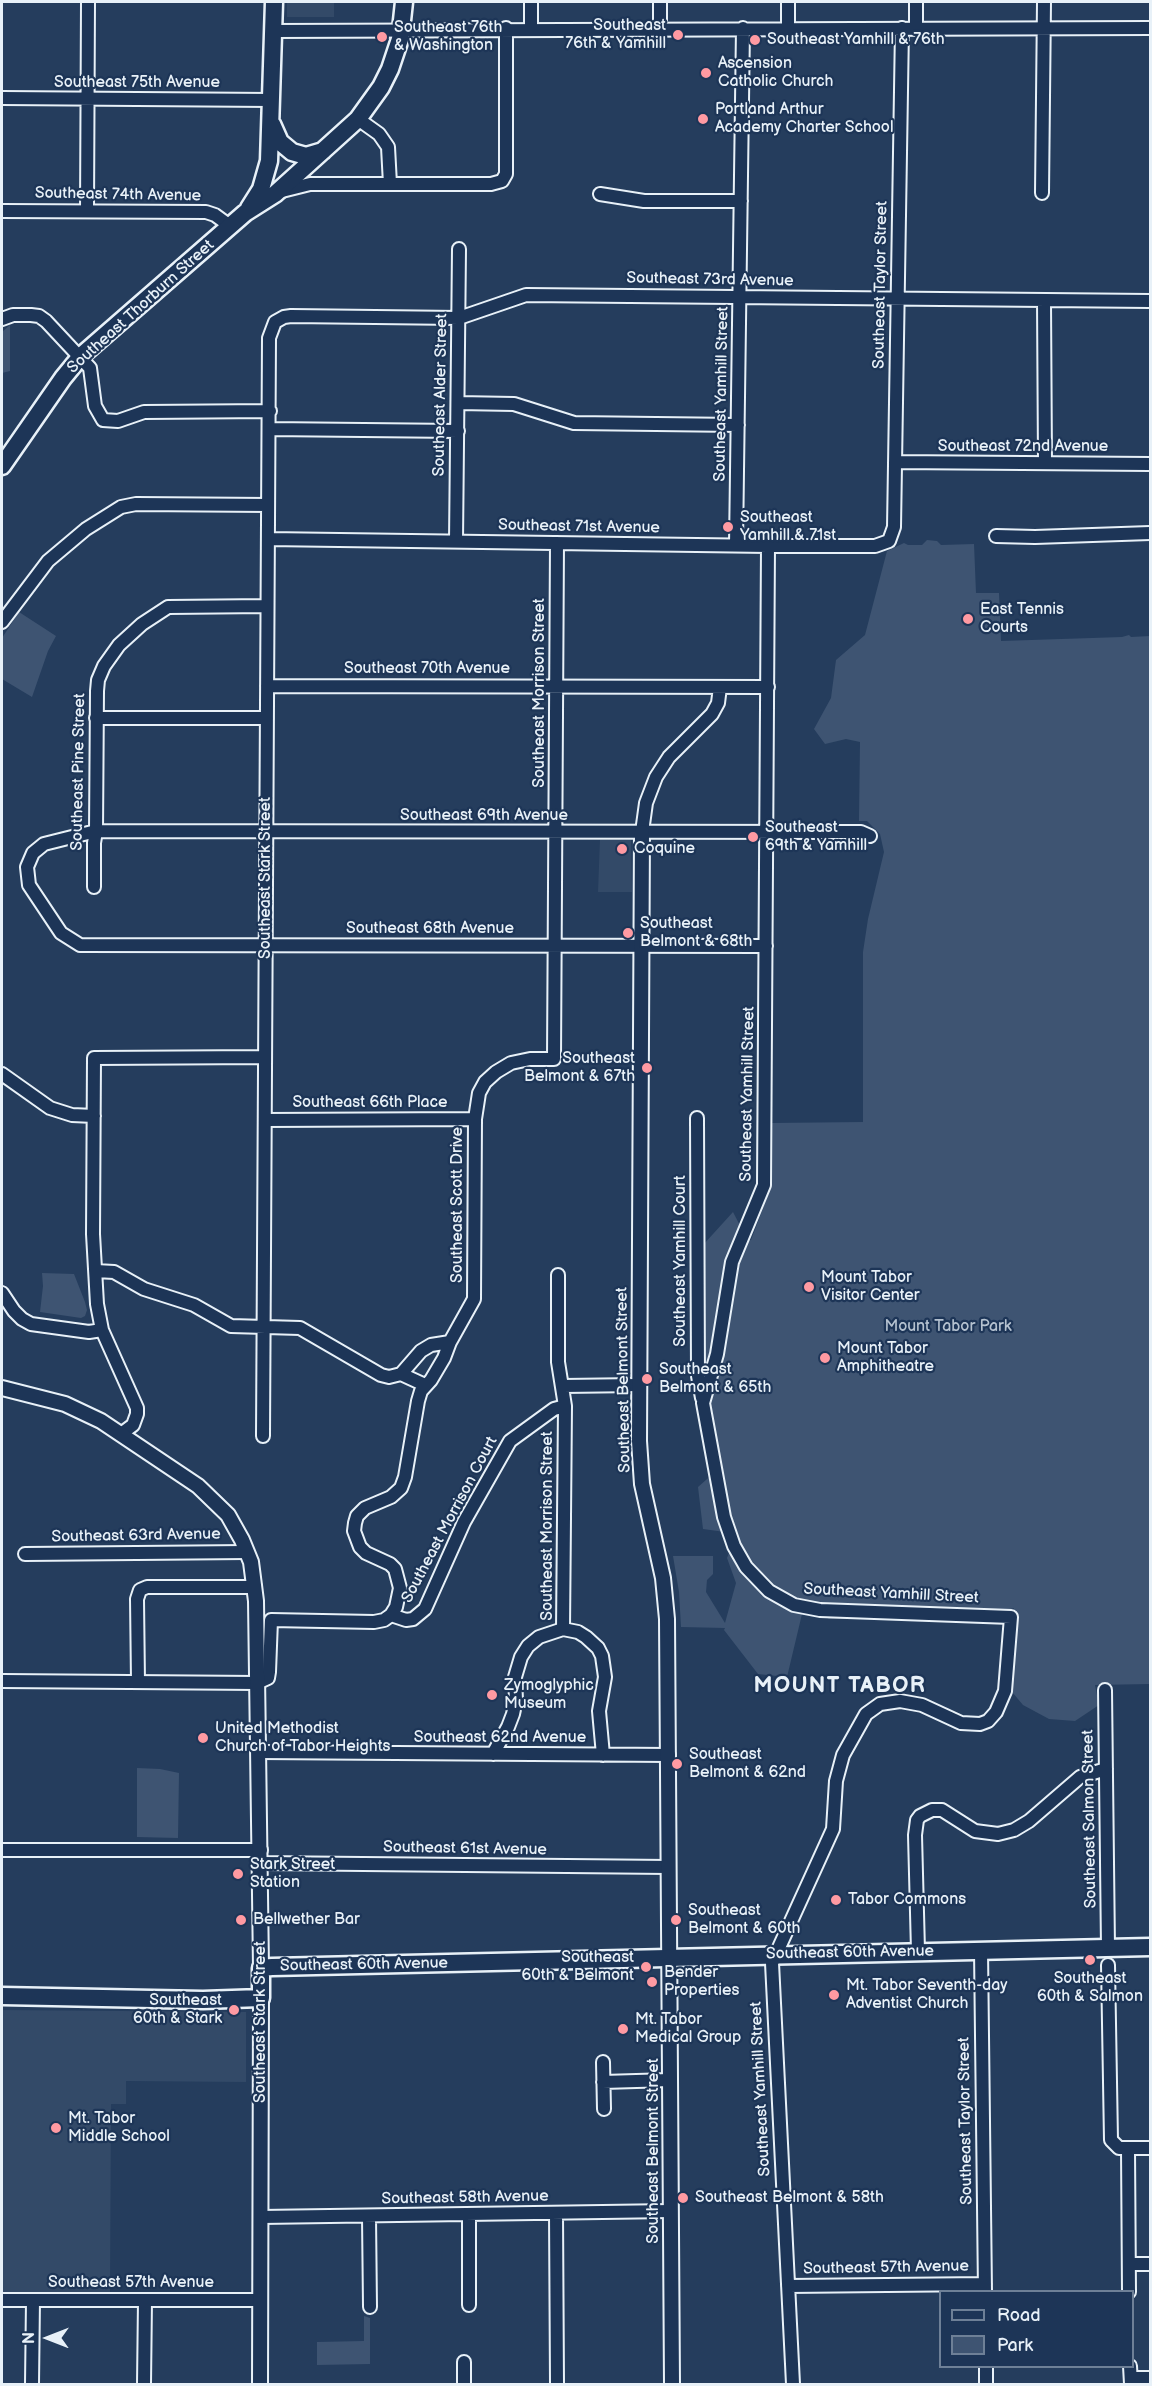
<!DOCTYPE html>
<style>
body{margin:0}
#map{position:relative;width:1152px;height:2386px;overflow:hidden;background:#253d5d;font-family:"Balsamiq Sans",sans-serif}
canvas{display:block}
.frame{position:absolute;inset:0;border:3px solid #e8f1f8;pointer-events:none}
.legend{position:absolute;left:939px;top:2290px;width:195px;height:78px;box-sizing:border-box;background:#1d3557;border:2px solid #6e8097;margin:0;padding:8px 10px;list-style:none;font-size:18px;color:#e8f1f8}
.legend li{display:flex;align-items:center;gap:12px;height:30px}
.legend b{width:30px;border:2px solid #6e8097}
.north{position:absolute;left:18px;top:2308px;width:60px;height:60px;-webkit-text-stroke:4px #1d3557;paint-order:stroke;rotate:270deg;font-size:16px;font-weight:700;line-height:24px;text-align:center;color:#e8f1f8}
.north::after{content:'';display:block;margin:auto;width:21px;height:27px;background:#e8f1f8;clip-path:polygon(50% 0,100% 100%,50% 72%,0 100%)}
</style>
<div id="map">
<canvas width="1152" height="2386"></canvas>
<div class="frame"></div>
<ul class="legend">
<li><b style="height:8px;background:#1d3557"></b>Road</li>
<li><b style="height:16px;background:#3e5472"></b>Park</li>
</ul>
<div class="north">N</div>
</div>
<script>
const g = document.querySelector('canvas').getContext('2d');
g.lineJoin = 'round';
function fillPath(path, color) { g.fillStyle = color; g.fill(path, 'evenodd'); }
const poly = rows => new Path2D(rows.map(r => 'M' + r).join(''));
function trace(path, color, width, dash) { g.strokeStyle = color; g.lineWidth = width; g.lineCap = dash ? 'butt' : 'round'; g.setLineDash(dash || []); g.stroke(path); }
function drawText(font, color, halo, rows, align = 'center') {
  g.font = font + ' "Balsamiq Sans",sans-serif'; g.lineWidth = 4.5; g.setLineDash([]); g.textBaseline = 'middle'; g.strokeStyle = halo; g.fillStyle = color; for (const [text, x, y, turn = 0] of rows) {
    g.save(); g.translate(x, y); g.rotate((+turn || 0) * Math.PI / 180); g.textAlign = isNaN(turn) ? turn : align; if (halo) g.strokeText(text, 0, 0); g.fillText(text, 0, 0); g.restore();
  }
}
const built = poly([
 [287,2,334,2,334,17,287,17],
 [600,839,631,840,632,892,598,892],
 [2,2010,246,2012,246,2082,126,2081,126,2104,111,2104,110,2292,2,2292]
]);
const green = poly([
 [10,325,10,371,2,373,2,332],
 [927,540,937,541,941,545,974,544,976,593,999,593,1001,641,1122,637,1129,635,1131,637,1150,636,1150,1684,1095,1685,1099,1705,1075,1721,1049,1719,1023,1705,1007,1686,1007,1650,1017,1636,1009,1628,1014,1608,984,1617,829,1619,813,1608,802,1614,787,1677,758,1674,724,1630,725,1628,681,1627,679,1592,673,1556,713,1556,713,1574,707,1580,706,1592,725,1623,736,1583,727,1558,735,1538,725,1532,703,1529,698,1487,715,1472,703,1449,711,1371,692,1356,703,1245,733,1212,748,1241,751,1240,767,1198,767,1136,772,1135,772,1123,863,1122,863,952,868,919,884,852,880,834,867,821,859,821,860,742,846,739,825,744,814,729,831,698,836,660,865,635,887,551,904,543,908,545,922,545],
 [19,612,56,636,48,651,32,697,2,679,2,638],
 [42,1273,74,1274,85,1302,87,1310,85,1316,81,1318,40,1312,43,1286],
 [137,1768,160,1769,179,1773,178,1838,137,1837],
 [364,2316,370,2318,370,2364,317,2365,317,2342,364,2341]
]);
const minor = poly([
 [660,2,660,28],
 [788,2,788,28],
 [916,2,916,28],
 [531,28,531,2],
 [273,31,1150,28],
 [2,98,272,100],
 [358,119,379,134,388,147,390,184],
 [282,191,310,184,491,184,502,181,506,174,506,28],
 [1042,193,1044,2],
 [600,194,644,201,741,201],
 [2,211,206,212,215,215,230,226],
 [87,211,88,2],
 [1044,301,1045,463],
 [2,319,13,315,31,315,39,316,46,321,90,368,95,406,103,420,118,421,144,412,270,411],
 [458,403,514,404,574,423,738,425],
 [269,429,458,431],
 [895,462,1150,464],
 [996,536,1035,537,1150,533],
 [268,539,768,546,875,546,889,541,894,527,902,28],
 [456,541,459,249],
 [736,545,743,28],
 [768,546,764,1185,732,1262,717,1354,703,1403,724,1517,734,1546,746,1567,769,1591,794,1605,820,1610,1011,1617,1005,1691,996,1712,988,1721,980,1724,961,1723,922,1705,900,1701,880,1704,866,1714,843,1755,836,1781,833,1829,772,1963,793,2384],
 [2,622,48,561,86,529,121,507,136,504,268,505],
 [267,686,768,687],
 [96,718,267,718],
 [642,832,646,803,656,777,669,757,712,714,718,703,720,687],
 [94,887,94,843,96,831,97,691,98,680,104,666,119,645,142,624,168,607,267,606],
 [766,946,80,945,61,933,29,885,27,867,33,853,44,844,96,831,846,832,861,832,870,836],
 [2,1074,50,1108,72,1115,94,1116],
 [697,1118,698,1376,702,1398],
 [265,1120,475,1119],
 [96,1271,114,1272,144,1289,194,1305,231,1326,300,1328,381,1375,389,1377,401,1374,421,1351,431,1345,450,1342],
 [558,1275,558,1362,565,1406,563,1629],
 [2,1293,14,1311,22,1319,31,1324,89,1332,102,1330],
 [401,1374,425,1385],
 [563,1386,639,1385],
 [121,1434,133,1425,137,1414,137,1408,102,1330,97,1304,93,1234,94,1058,265,1057],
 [263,1436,269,338,275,322,284,317,291,316,459,318,526,295,1150,301],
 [25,1554,247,1552],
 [391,1615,406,1620,413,1619,425,1609,464,1522,510,1441,554,1409,565,1406],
 [2,1681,257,1683,268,1678,269,1672,271,1620,374,1622,384,1620,391,1615,396,1607,400,1588,395,1569,390,1564,366,1553,360,1547,354,1531,355,1523,357,1516,365,1508,391,1497,401,1488,405,1477,418,1401,421,1391,431,1380,444,1358,450,1342,474,1299,475,1119,479,1093,485,1082,496,1072,511,1063,530,1059,554,1059,557,543],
 [138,1682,137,1599,140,1590,147,1587,255,1587],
 [1105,1690,1108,1948],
 [259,1752,669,1755],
 [493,1754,508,1727,513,1714,516,1700,515,1677,521,1657,528,1646,539,1637,563,1629,578,1632,586,1637,598,1648,602,1656,605,1677,599,1711,603,1755],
 [2,1850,261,1850],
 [261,1863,669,1867],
 [981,1950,985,2292],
 [918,1951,915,1835,917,1820,920,1816,932,1810,942,1810,975,1831,998,1834,1014,1830,1029,1821,1080,1777,1106,1769],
 [1108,1965,1111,2140,1119,2148,1150,2148],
 [603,2062,604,2109],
 [603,2082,670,2080],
 [1128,2149,1129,2292],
 [556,2213,557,2384],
 [469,2215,469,2305],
 [261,2217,671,2211],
 [369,2217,370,2307],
 [1129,2264,1150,2264],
 [788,2286,985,2284],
 [2,2300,260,2300],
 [464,2362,464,2384],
 [986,2366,986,2384],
 [1130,2366,1131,2384],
 [1131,2378,1150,2378],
 [32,2384,33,2300],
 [144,2384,145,2300]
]);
const tertiary = poly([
 [642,832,639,1441,642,1484,663,1578,667,1619,672,2384],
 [2,1388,65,1404,101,1421,198,1486,228,1515,242,1540,251,1562,256,1601,261,1968],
 [260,2384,261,1998]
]);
const secondary = poly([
 [272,124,280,142,292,152,306,156,323,151],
 [249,208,261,189,269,161,274,2],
 [2,466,63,378,81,356,245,213,275,194,358,119,381,87,390,69,400,39,404,2],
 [2,1996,203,2000,261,1998,261,1968,272,1967,1150,1947]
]);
const markers = [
 [678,35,6,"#ff9aa2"],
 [382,37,6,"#ff9aa2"],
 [755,40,6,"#ff9aa2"],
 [706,73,6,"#ff9aa2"],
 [703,119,6,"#ff9aa2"],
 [728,527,6,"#ff9aa2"],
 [968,619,6,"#ff9aa2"],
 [753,837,6,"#ff9aa2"],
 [622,849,6,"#ff9aa2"],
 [628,933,6,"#ff9aa2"],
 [647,1068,6,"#ff9aa2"],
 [809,1287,6,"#ff9aa2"],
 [825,1358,6,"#ff9aa2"],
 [647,1379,6,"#ff9aa2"],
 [492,1695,6,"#ff9aa2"],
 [203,1738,6,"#ff9aa2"],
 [677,1764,6,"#ff9aa2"],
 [238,1874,6,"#ff9aa2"],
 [836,1900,6,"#ff9aa2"],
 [241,1920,6,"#ff9aa2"],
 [676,1920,6,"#ff9aa2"],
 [1090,1960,6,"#ff9aa2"],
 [646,1967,6,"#ff9aa2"],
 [652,1982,6,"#ff9aa2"],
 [834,1995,6,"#ff9aa2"],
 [234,2010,6,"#ff9aa2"],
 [623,2029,6,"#ff9aa2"],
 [56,2128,6,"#ff9aa2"],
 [683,2198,6,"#ff9aa2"]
];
const poiNames = [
 ["Southeast",666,26,"right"],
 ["76th & Yamhill",666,44,"right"],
 ["Southeast 76th",394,28],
 ["& Washington",394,46],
 ["Southeast Yamhill & 76th",767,40],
 ["Ascension",718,64],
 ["Catholic Church",718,82],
 ["Portland Arthur",715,110],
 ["Academy Charter School",715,128],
 ["Southeast",740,518],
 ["Yamhill & 71st",740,536],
 ["East Tennis",980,610],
 ["Courts",980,628],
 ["Southeast",765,828],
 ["69th & Yamhill",765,846],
 ["Coquine",634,849],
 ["Southeast",640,924],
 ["Belmont & 68th",640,942],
 ["Southeast",635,1059,"right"],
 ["Belmont & 67th",635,1077,"right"],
 ["Mount Tabor",821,1278],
 ["Visitor Center",821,1296],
 ["Mount Tabor",837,1349],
 ["Amphitheatre",837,1367],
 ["Southeast",659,1370],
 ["Belmont & 65th",659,1388],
 ["Zymoglyphic",504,1686],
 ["Museum",504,1704],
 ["United Methodist",215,1729],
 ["Church of Tabor Heights",215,1747],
 ["Southeast",689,1755],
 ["Belmont & 62nd",689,1773],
 ["Stark Street",250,1865],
 ["Station",250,1883],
 ["Tabor Commons",848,1900],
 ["Southeast",688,1911],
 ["Belmont & 60th",688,1929],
 ["Bellwether Bar",253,1920],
 ["Southeast",634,1958,"right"],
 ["60th & Belmont",634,1976,"right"],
 ["Bender",664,1973],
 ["Properties",664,1991],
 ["Southeast",1090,1979,"center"],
 ["60th & Salmon",1090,1997,"center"],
 ["Mt. Tabor Seventh-day",846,1986],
 ["Adventist Church",846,2004],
 ["Southeast",222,2001,"right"],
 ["60th & Stark",222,2019,"right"],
 ["Mt. Tabor",635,2020],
 ["Medical Group",635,2038],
 ["Mt. Tabor",68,2119],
 ["Middle School",68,2137],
 ["Southeast Belmont & 58th",695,2198]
];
const streetNames = [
 ["Southeast 75th Avenue",137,83],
 ["Southeast 74th Avenue",118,195,1],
 ["Southeast 73rd Avenue",710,280,1],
 ["Southeast Taylor Street",881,285,-89],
 ["Southeast Thorburn Street",141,307,-42],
 ["Southeast Yamhill Street",722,394,-89],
 ["Southeast Alder Street",441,395,-89],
 ["Southeast 72nd Avenue",1023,447],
 ["Southeast 71st Avenue",579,527,1],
 ["Southeast 70th Avenue",427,669],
 ["Southeast Morrison Street",540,693,-90],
 ["Southeast Pine Street",79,772,-89],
 ["Southeast 69th Avenue",484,816],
 ["Southeast Stark Street",266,878,-90],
 ["Southeast 68th Avenue",430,929],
 ["Southeast Yamhill Street",748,1094,-89],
 ["Southeast 66th Place",370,1103],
 ["Southeast Scott Drive",458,1205,-90],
 ["Southeast Yamhill Court",681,1261,-90],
 ["Southeast Belmont Street",624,1380,-91],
 ["Southeast Morrison Court",450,1520,-62],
 ["Southeast Morrison Street",548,1526,-90],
 ["Southeast 63rd Avenue",136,1536,-1],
 ["Southeast Yamhill Street",891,1594,3],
 ["Southeast 62nd Avenue",500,1738],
 ["Southeast Salmon Street",1090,1819,-91],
 ["Southeast 61st Avenue",465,1849,1],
 ["Southeast 60th Avenue",850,1953,-1],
 ["Southeast 60th Avenue",364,1965,-1],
 ["Southeast Stark Street",261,2022,-90],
 ["Southeast Yamhill Street",761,2089,-93],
 ["Southeast Taylor Street",966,2121,-91],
 ["Southeast Belmont Street",654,2151,-90],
 ["Southeast 58th Avenue",465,2198,-1],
 ["Southeast 57th Avenue",886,2268,-1],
 ["Southeast 57th Avenue",131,2283]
];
const parkNames = [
 ["Mount Tabor Park",948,1327]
];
const districtNames = [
 ["MOUNT TABOR",840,1686]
];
fillPath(built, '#334a68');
fillPath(green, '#3e5472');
trace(minor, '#e8f1f8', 16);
trace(tertiary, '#e8f1f8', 18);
trace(secondary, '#e8f1f8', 21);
trace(minor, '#1d3557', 12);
trace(tertiary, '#1d3557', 14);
trace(secondary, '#1d3557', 16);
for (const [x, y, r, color] of markers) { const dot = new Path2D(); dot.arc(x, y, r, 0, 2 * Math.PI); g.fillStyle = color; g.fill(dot); trace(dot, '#1d3557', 2); }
drawText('16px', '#e8f1f8', '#1d3557', poiNames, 'left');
drawText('16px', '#e8f1f8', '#1d3557', streetNames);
drawText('16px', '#b5c2d0', '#1d3557', parkNames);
g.letterSpacing = '1.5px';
drawText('bold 22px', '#e8f1f8', '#1d3557', districtNames);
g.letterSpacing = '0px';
</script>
